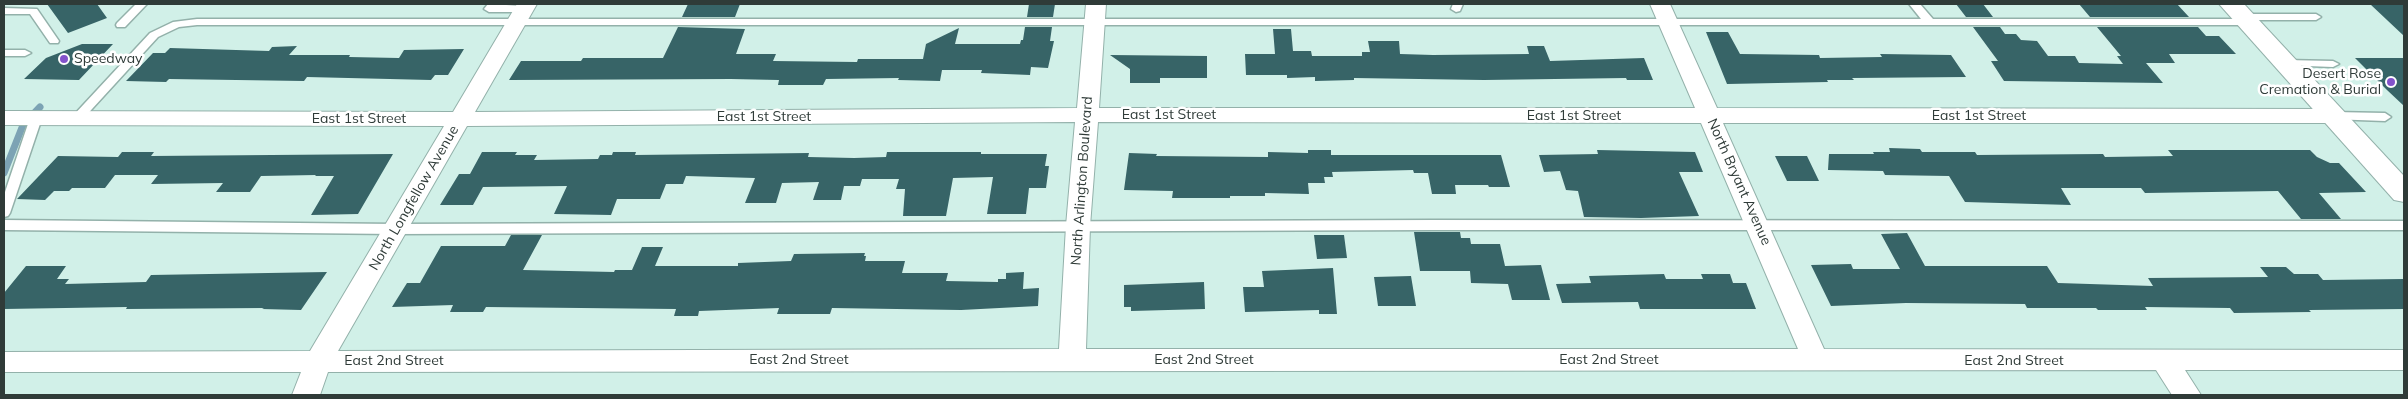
<!DOCTYPE html>
<style>
body{margin:0}
#map{position:relative;width:2408px;height:399px;overflow:hidden;background:#d1f0e8;font-family:Mulish,sans-serif}
canvas{display:block}
.frame{position:absolute;inset:0;border:5px solid #2f3b38;pointer-events:none}
</style>
<div id="map">
<canvas width="2408" height="399"></canvas>
<div class="frame"></div>
</div>
<script>
const g = document.querySelector('canvas').getContext('2d');
g.lineJoin = 'round';
const poly = rows => new Path2D(rows.map(r => 'M' + r).join(''));
function trace(path, color, width, dash) { g.strokeStyle = color; g.lineWidth = width; g.lineCap = dash ? 'butt' : 'round'; g.setLineDash(dash || []); g.stroke(path); }
function fillPath(path, color) { g.fillStyle = color; g.fill(path, 'evenodd'); }
function drawText(font, color, halo, rows, align = 'center') {
  g.font = font + ' Mulish,sans-serif'; g.lineWidth = 5; g.setLineDash([]); g.textBaseline = 'middle'; g.strokeStyle = halo; g.fillStyle = color; for (const [text, x, y, turn = 0] of rows) {
    g.save(); g.translate(x, y); g.rotate((+turn || 0) * Math.PI / 180); g.textAlign = isNaN(turn) ? turn : align; if (halo) g.strokeText(text, 0, 0); g.fillText(text, 0, 0); g.restore();
  }
}
const stream = poly([
 [4,173,23,125,40,107]
]);
const building = poly([
 [47,4,97,4,107,18,68,33],
 [688,4,740,4,735,17,682,17],
 [1029,4,1055,4,1053,17,1027,17],
 [1956,4,1983,4,1993,17,1966,17],
 [2079,4,2177,4,2189,17,2090,17],
 [2370,4,2404,4,2404,36],
 [678,27,745,29,736,54,776,54,773,61,857,62,858,59,923,59,926,44,959,28,955,44,1020,44,1021,40,1023,40,1025,27,1052,27,1050,41,1054,41,1048,68,1031,67,1030,75,981,73,982,70,942,70,940,81,898,80,899,78,826,79,823,85,778,85,779,80,731,79,509,80,521,61,581,61,583,58,663,58],
 [1973,27,2000,27,2005,34,2016,34,2021,40,2037,41,2048,56,2075,56,2079,63,2123,64,2117,56,2121,56,2097,27,2198,27,2206,36,2219,36,2236,54,2169,54,2175,63,2146,63,2163,83,2004,81,1991,61,1998,61],
 [1273,29,1291,29,1293,51,1311,51,1312,56,1362,56,1362,52,1370,52,1368,41,1399,41,1400,54,1433,55,1529,54,1527,46,1544,46,1550,61,1644,58,1653,80,1627,80,1626,78,1484,80,1354,78,1354,80,1315,81,1315,77,1287,78,1287,75,1246,75,1245,54,1275,54],
 [1706,32,1728,32,1740,54,1819,55,1820,58,1882,57,1880,54,1951,55,1966,77,1852,78,1854,80,1827,80,1828,82,1727,84],
 [82,44,113,44,79,80,24,79,46,58],
 [297,46,289,55,350,55,349,57,399,58,404,50,464,49,448,75,435,75,431,80,307,77,304,81,169,79,166,82,126,81,153,53,165,53,170,48,269,51,272,47],
 [1110,55,1207,56,1207,78,1160,78,1160,83,1130,83,1130,69],
 [2355,58,2404,58,2404,106,2387,90],
 [1889,148,1920,149,1922,152,1975,152,1977,155,2103,154,2105,157,2173,156,2168,150,2310,150,2317,157,2330,163,2339,163,2366,192,2319,193,2341,219,2301,219,2278,191,2145,193,2141,188,2061,188,2071,205,1965,202,1949,176,1885,175,1883,171,1828,170,1829,154,1874,154,1873,152,1890,152],
 [1308,150,1331,150,1331,155,1501,155,1510,187,1489,187,1488,185,1455,185,1456,194,1432,194,1428,173,1414,173,1413,170,1332,172,1333,177,1324,177,1325,183,1308,183,1309,194,1265,193,1265,196,1230,196,1230,198,1172,198,1173,191,1124,190,1129,153,1157,154,1156,156,1268,157,1268,152,1308,153],
 [1597,150,1695,152,1703,172,1679,172,1699,216,1641,218,1584,217,1578,191,1566,190,1560,171,1544,172,1539,155,1598,154],
 [122,152,154,152,151,156,393,154,358,214,311,215,334,176,315,176,316,175,261,176,250,192,216,192,223,183,151,184,158,175,115,175,105,188,72,188,69,191,54,191,45,200,17,199,58,156,118,157],
 [482,152,517,152,515,155,537,155,534,160,598,159,600,155,612,155,613,152,636,152,635,155,809,153,808,157,854,158,886,157,887,152,981,152,981,154,1047,154,1045,166,1049,166,1046,188,1029,188,1026,214,987,214,993,177,953,178,946,216,903,216,905,189,896,189,899,179,862,179,860,186,844,186,841,200,813,200,819,182,782,183,776,203,745,203,755,178,686,176,683,184,666,184,660,199,617,199,611,215,554,214,567,186,483,187,473,205,440,205,459,174,470,174],
 [1775,156,1807,156,1819,181,1787,181],
 [1414,232,1460,232,1461,238,1470,238,1471,244,1500,244,1505,266,1541,265,1550,300,1512,300,1508,284,1471,283,1470,271,1420,271],
 [1907,233,1925,266,2047,266,2058,283,2153,286,2148,278,2268,277,2260,267,2286,267,2294,274,2318,274,2323,280,2404,279,2404,309,2309,310,2311,312,2234,313,2230,308,2145,307,2147,310,2098,310,2096,308,2027,308,2025,304,1906,303,1831,306,1811,265,1851,264,1853,269,1900,269,1881,234],
 [511,235,542,235,523,270,614,272,615,270,632,270,642,247,663,247,655,266,738,266,738,263,791,261,794,254,865,253,864,256,866,256,865,261,905,261,902,273,948,273,946,281,998,282,998,279,1006,279,1006,273,1024,272,1023,289,1039,288,1038,306,961,310,832,308,830,314,777,314,779,308,699,311,698,316,674,316,676,309,486,307,483,312,450,312,453,305,392,307,407,283,420,283,441,246,505,246],
 [1314,235,1344,235,1347,258,1317,259],
 [26,266,66,266,57,279,69,279,65,284,146,282,151,275,327,272,301,310,262,309,264,308,126,309,127,307,4,309,4,293],
 [1333,268,1337,314,1319,314,1319,310,1245,312,1243,287,1264,287,1262,271],
 [1664,274,1666,279,1703,279,1701,274,1730,274,1733,283,1746,283,1756,309,1640,309,1638,302,1562,303,1556,284,1591,283,1589,276],
 [1411,276,1416,306,1378,306,1374,277],
 [1204,282,1205,309,1131,311,1131,307,1124,307,1124,285]
]);
const service = poly([
 [136,4,147,4,125,27,117,27,116,25,117,23,136,4],
 [488,4,524,6,529,9,524,12,489,12,484,9,488,4],
 [1453,4,1463,4,1460,11,1456,12,1451,9,1453,4],
 [1909,4,1920,4,1933,19,2240,19,2240,15,2244,14,2316,14,2321,17,2316,20,2251,20,2251,24,2247,25,197,25,179,27,158,37,81,121,73,121,71,118,150,33,173,22,197,19,1921,19,1909,4],
 [4,8,37,9,59,41,58,43,50,43,30,14,4,14,4,8],
 [4,50,25,50,31,53,25,56,4,56,4,50],
 [2285,60,2333,61,2339,64,2333,67,2281,65,2279,63,2285,60],
 [2334,112,2385,113,2391,117,2385,121,2330,119,2328,116,2330,113,2334,112],
 [36,114,42,118,10,213,8,216,4,217,4,195,30,118,36,114],
 [4,220,396,224,1432,220,2404,221,2404,230,1432,230,396,234,4,230,4,220]
]);
const minor = poly([
 [517,4,537,4,475,112,1077,108,1086,4,1106,4,1099,108,1695,108,1650,4,1670,4,1717,108,2334,109,2342,111,2345,116,2342,121,2334,123,1723,123,1824,349,2404,350,2404,370,2185,370,2201,395,2172,395,2156,370,328,372,320,395,292,395,301,372,4,372,4,352,310,351,444,126,4,125,4,111,453,112,517,4],
 [1075,122,1066,226,1059,349,338,351,467,126,1075,122],
 [1098,122,1701,123,1798,349,1086,349,1090,226,1098,122]
]);
const tertiary = poly([
 [2219,4,2244,4,2404,176,2404,202,2394,200,2219,4]
]);
const markers = [
 [64,59,5,"#8352cb"],
 [2391,82,5,"#8352cb"]
];
const poiNames = [
 ["Speedway",74,59],
 ["Desert Rose",2381,74,"right"],
 ["Cremation & Burial",2381,90,"right"]
];
const streetNames = [
 ["East 1st Street",1169,115],
 ["East 1st Street",1574,116],
 ["East 1st Street",1979,116],
 ["East 1st Street",764,117],
 ["East 1st Street",359,119],
 ["North Arlington Boulevard",1082,181,-86],
 ["North Bryant Avenue",1739,182,66],
 ["North Longfellow Avenue",414,198,-60],
 ["East 2nd Street",799,360],
 ["East 2nd Street",1204,360],
 ["East 2nd Street",1609,360],
 ["East 2nd Street",394,361],
 ["East 2nd Street",2014,361]
];
trace(stream, '#7ca3b4', 7);
fillPath(building, '#376467');
trace(service, '#93b1aa', 3);
trace(minor, '#93b1aa', 2);
trace(tertiary, '#93b1aa', 2);
fillPath(service, '#fff');
fillPath(minor, '#fff');
fillPath(tertiary, '#fff');
for (const [x, y, r, color] of markers) { const dot = new Path2D(); dot.arc(x, y, r, 0, 2 * Math.PI); g.fillStyle = color; g.fill(dot); trace(dot, '#fff', 2); }
drawText('14px', '#2f3b38', '#fff', poiNames, 'left');
drawText('14px', '#2f3b38', '#fff', streetNames);
</script>
